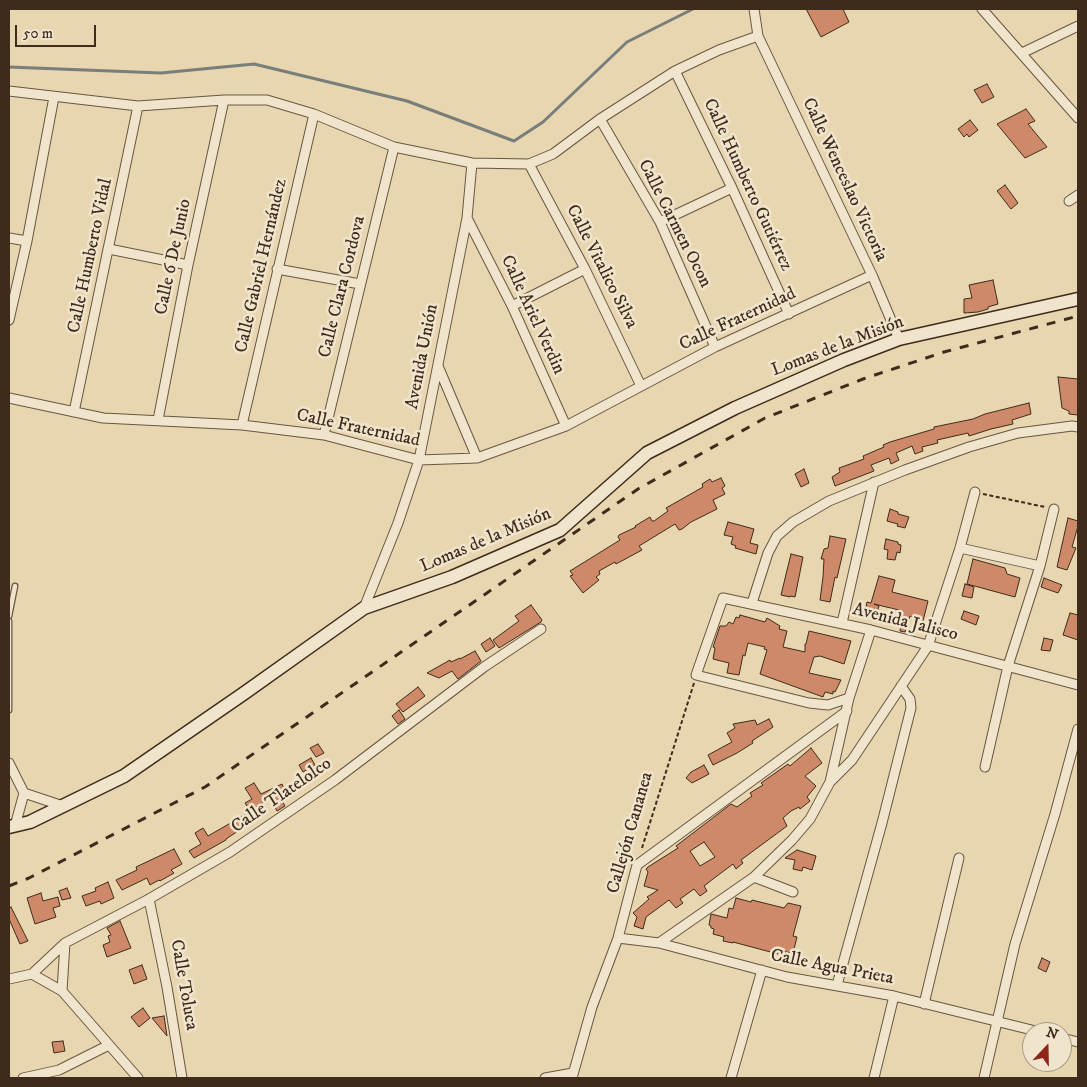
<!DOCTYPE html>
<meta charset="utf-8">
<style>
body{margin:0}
#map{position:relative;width:1087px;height:1087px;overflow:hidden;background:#e8d6b0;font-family:"IM FELL DW Pica",serif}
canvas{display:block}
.frame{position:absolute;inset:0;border:10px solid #3e2b1c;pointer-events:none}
.north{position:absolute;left:1022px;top:1022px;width:50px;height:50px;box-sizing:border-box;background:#f0e4cc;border:1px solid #a99a86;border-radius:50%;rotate:21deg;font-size:14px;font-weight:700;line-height:20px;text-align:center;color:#3e2b1c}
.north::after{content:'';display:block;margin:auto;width:18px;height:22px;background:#8f2418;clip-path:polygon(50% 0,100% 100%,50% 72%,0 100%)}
.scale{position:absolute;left:15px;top:25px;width:81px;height:22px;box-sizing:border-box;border:2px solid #3e2b1c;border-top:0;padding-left:6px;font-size:15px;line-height:18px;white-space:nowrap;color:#3e2b1c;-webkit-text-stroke:4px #f0e4cc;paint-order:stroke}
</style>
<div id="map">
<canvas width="1087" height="1087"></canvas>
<div class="frame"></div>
<div class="north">N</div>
<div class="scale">50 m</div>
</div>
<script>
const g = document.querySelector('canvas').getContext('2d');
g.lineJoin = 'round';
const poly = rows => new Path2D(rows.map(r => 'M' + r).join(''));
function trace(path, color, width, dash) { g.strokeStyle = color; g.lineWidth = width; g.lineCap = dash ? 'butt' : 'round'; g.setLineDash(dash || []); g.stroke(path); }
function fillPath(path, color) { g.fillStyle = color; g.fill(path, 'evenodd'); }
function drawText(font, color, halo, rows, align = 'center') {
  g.font = font + ' "IM FELL DW Pica",serif'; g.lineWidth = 5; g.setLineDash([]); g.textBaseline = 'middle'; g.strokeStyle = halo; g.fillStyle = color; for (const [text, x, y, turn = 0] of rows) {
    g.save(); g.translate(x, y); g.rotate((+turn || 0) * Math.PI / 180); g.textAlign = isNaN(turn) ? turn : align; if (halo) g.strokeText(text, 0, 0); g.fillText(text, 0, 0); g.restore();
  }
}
const stream = poly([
 [9,67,161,73,254,64,407,101,514,141,543,122,627,42,693,9]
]);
const building = poly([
 [806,9,843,9,849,22,821,37,806,9],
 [987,84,994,97,982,103,974,90,987,84],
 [1026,109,1035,121,1028,124,1047,147,1025,158,997,124,1026,109],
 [970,120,978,130,969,137,967,134,964,137,958,129,970,120],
 [1005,185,1018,203,1011,209,997,191,1005,185],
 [993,280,998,304,988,307,988,309,978,312,964,313,964,299,972,298,969,285,993,280],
 [1058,377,1078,379,1078,415,1069,414,1069,411,1062,408,1058,377],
 [1029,403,1031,414,1012,420,1013,424,991,429,969,436,968,433,937,440,938,443,922,447,923,451,915,454,912,446,896,453,899,460,891,464,889,458,871,465,874,471,835,486,832,477,840,472,839,468,864,459,863,456,884,447,883,445,890,442,934,429,934,427,973,419,985,414,1029,403],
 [804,469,809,483,801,487,795,474,804,469],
 [721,478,725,486,722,488,725,494,713,500,717,509,691,522,682,529,679,530,675,524,639,546,642,550,616,564,615,562,599,571,600,574,596,577,599,580,583,593,570,576,573,575,570,571,620,540,618,537,619,535,636,527,635,526,650,517,652,521,654,521,668,511,666,508,703,487,702,484,710,479,712,482,721,478],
 [890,509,898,512,898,514,909,517,905,528,897,526,898,524,887,521,890,509],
 [1068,518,1078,521,1078,526,1072,547,1076,548,1067,570,1057,567,1068,518],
 [728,522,754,529,750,543,758,545,756,554,735,548,736,546,731,544,733,537,724,535,728,522],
 [830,536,846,539,837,578,835,577,830,602,820,600,823,577,824,559,821,559,824,549,828,548,830,536],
 [886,539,898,542,898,544,901,545,900,553,897,552,895,560,887,559,888,550,884,549,886,539],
 [791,554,803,557,795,597,790,596,790,597,781,595,791,554],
 [973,559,1005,568,1007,574,1020,578,1015,597,967,584,973,559],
 [879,576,895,580,892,592,928,601,923,621,910,616,905,632,900,631,903,611,874,604,879,606,876,616,865,613,867,602,871,603,879,576],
 [1044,578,1062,585,1058,593,1041,587,1044,578],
 [965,584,974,587,972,598,962,596,965,584],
 [531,605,542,620,541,622,499,648,493,640,519,621,515,616,531,605],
 [964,611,979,616,976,625,961,619,964,611],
 [1070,613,1078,615,1078,640,1063,635,1070,613],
 [740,615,765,622,767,618,780,626,779,629,787,631,783,647,805,652,805,644,806,644,809,631,851,641,844,664,820,656,814,657,809,673,841,680,835,692,833,691,833,694,825,692,823,697,760,674,767,650,764,649,765,647,748,643,745,656,743,655,739,675,727,673,729,663,713,659,715,648,713,647,720,626,726,626,729,622,733,624,736,617,739,618,740,615],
 [490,638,495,646,486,652,481,644,490,638],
 [1044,638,1053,640,1050,651,1041,650,1044,638],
 [475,651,481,661,458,679,452,671,439,678,427,673,450,660,451,662,460,658,460,659,475,651],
 [418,687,425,696,403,712,396,704,418,687],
 [399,710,405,719,398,724,392,716,399,710],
 [769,719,773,727,752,741,753,743,737,753,713,765,708,755,732,742,727,733,735,728,733,724,755,720,757,725,769,719],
 [318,744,324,753,316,757,310,748,318,744],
 [811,748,822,763,805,776,816,786,807,797,810,801,800,809,799,807,791,811,783,818,787,826,741,860,743,863,736,869,733,864,713,879,704,886,707,891,700,896,694,889,680,899,683,903,676,908,669,900,646,917,643,929,634,926,637,917,633,913,649,899,647,897,658,890,644,886,648,872,646,869,648,867,678,848,676,846,731,804,737,807,752,796,750,793,763,785,761,783,788,764,790,766,811,748],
 [704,842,715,857,700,866,690,851,704,842],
 [311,758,315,765,303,772,299,765,311,758],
 [704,765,709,774,692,783,686,778,691,772,704,765],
 [254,783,261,794,282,784,284,789,278,794,285,806,277,811,270,798,250,811,245,803,252,799,245,788,254,783],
 [255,809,260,818,238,831,226,839,226,840,194,858,189,851,201,844,195,833,203,828,208,836,255,809],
 [174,849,182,864,171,870,174,873,160,881,159,880,150,885,147,878,122,890,116,880,137,870,136,867,174,849],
 [797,850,816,856,812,870,803,867,802,871,793,869,795,860,785,858,797,850],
 [108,882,114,898,101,904,100,901,86,906,82,896,96,891,95,888,108,882],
 [67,888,71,898,62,900,59,891,67,888],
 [41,893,43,901,58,897,60,906,53,908,56,917,35,924,27,898,41,893],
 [736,898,751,902,752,900,784,908,788,903,801,906,793,936,797,937,793,953,779,951,778,954,733,942,733,943,723,941,724,937,713,934,714,929,711,928,711,926,709,925,711,914,727,918,729,908,733,909,736,898],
 [11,907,28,941,20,944,9,919,9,909,11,907],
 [120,921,131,948,107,957,103,945,110,942,108,936,111,935,107,928,120,921],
 [1042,958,1050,962,1046,972,1038,968,1042,958],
 [142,965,147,979,134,984,129,970,142,965],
 [143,1008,150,1018,139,1027,131,1017,143,1008],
 [164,1016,167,1036,152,1018,164,1016],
 [63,1041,65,1051,54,1053,52,1042,63,1041]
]);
const path = poly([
 [983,494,1045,507],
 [642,848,694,683]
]);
const lane = poly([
 [9,616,15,586],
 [9,621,9,710]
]);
const street = poly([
 [754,9,758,36,872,275,899,339],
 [982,9,1078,118],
 [1022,53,1078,26],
 [675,71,732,188,789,314],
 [9,91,138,106,224,100,267,100,314,114,394,147,472,163,529,164,553,154,600,119,675,71,719,50,758,36],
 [600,119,660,222,715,347],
 [529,164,585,269,641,386],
 [1069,201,1078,195],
 [467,218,512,306,566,426],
 [660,222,732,188],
 [9,238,27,241],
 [109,249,188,265],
 [277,269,360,284],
 [512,306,585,269],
 [9,320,27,241,54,97],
 [438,366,477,458],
 [9,398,103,418,242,425,324,435,419,460,477,458,566,426,715,347,872,275],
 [74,412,138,106],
 [158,420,188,265,224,100],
 [242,425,314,114],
 [324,435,394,147],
 [960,548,1040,566],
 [752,603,768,553,777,536,793,522,829,501,905,470,969,447,1018,433,1072,426,1078,427],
 [364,608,398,523,419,460,467,218,472,163],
 [842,623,874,482],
 [849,698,828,705,809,703,696,675,723,598,871,630,1078,685],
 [9,763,24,793,63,806],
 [985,767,1008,666,1040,566,1054,509],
 [830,782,852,760,928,646,960,548,975,492],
 [15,826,24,793],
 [754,877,793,892],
 [149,899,167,987,182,1078],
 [618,938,659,943,787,977,894,996,1040,1032],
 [659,943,754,877,792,840,810,819,830,782,849,698,871,630],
 [32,974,65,943,149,899,230,852,335,780,484,667,541,629],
 [9,979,32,974,62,991,138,1078],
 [837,985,882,823,911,708,910,699,901,686],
 [62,991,65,943],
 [924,1004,959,858],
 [1062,1038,1078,1042],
 [23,1078,59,1070,109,1045],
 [545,1078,573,1073],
 [572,1078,592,1007,618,938,637,865,847,711],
 [731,1078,762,970],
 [874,1078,894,996],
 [984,1078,1015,944,1055,814,1078,729]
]);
const secondary = poly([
 [9,827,30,822,124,776,243,694,364,608,452,577,560,530,647,453,735,408,844,360,899,339,1078,299]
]);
const rail = poly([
 [9,886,29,878,205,787,638,489,765,418,863,379,944,352,1078,316]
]);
const streetNames = [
 ["Calle Wenceslao Victoria",844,180,65],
 ["Calle Humberto Gutiérrez",747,185,65],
 ["Calle Carmen Ocon",674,224,63],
 ["Calle Humberto Vidal",91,256,-78],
 ["Calle 6 De Junio",174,257,-78],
 ["Calle Gabriel Hernández",262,266,-77],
 ["Calle Vitalico Silva",601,267,63],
 ["Calle Clara Cordova",343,287,-76],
 ["Calle Ariel Verdin",532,315,65],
 ["Calle Fraternidad",738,320,-25],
 ["Lomas de la Misión",838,347,-21],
 ["Avenida Unión",423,357,-79],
 ["Calle Fraternidad",358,429,12],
 ["Lomas de la Misión",486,541,-23],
 ["Avenida Jalisco",905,623,14],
 ["Calle Tlatelolco",282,796,-35],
 ["Callejón Cananea",631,833,-74],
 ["Calle Agua Prieta",832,968,11],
 ["Calle Toluca",183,985,80]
];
trace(stream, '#787e7a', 3);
fillPath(building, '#ce8968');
trace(building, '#3e2b1c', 1);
trace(lane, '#685641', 7);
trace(street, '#685641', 11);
trace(secondary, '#3e2b1c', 15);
trace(path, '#3e2b1c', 2, [4, 2.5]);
trace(lane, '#f0e4cc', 4.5);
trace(street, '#f0e4cc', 9);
trace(secondary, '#f0e4cc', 12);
trace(rail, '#3e2b1c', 3, [9, 9]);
drawText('18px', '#3e2b1c', '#f0e4cc', streetNames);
</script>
